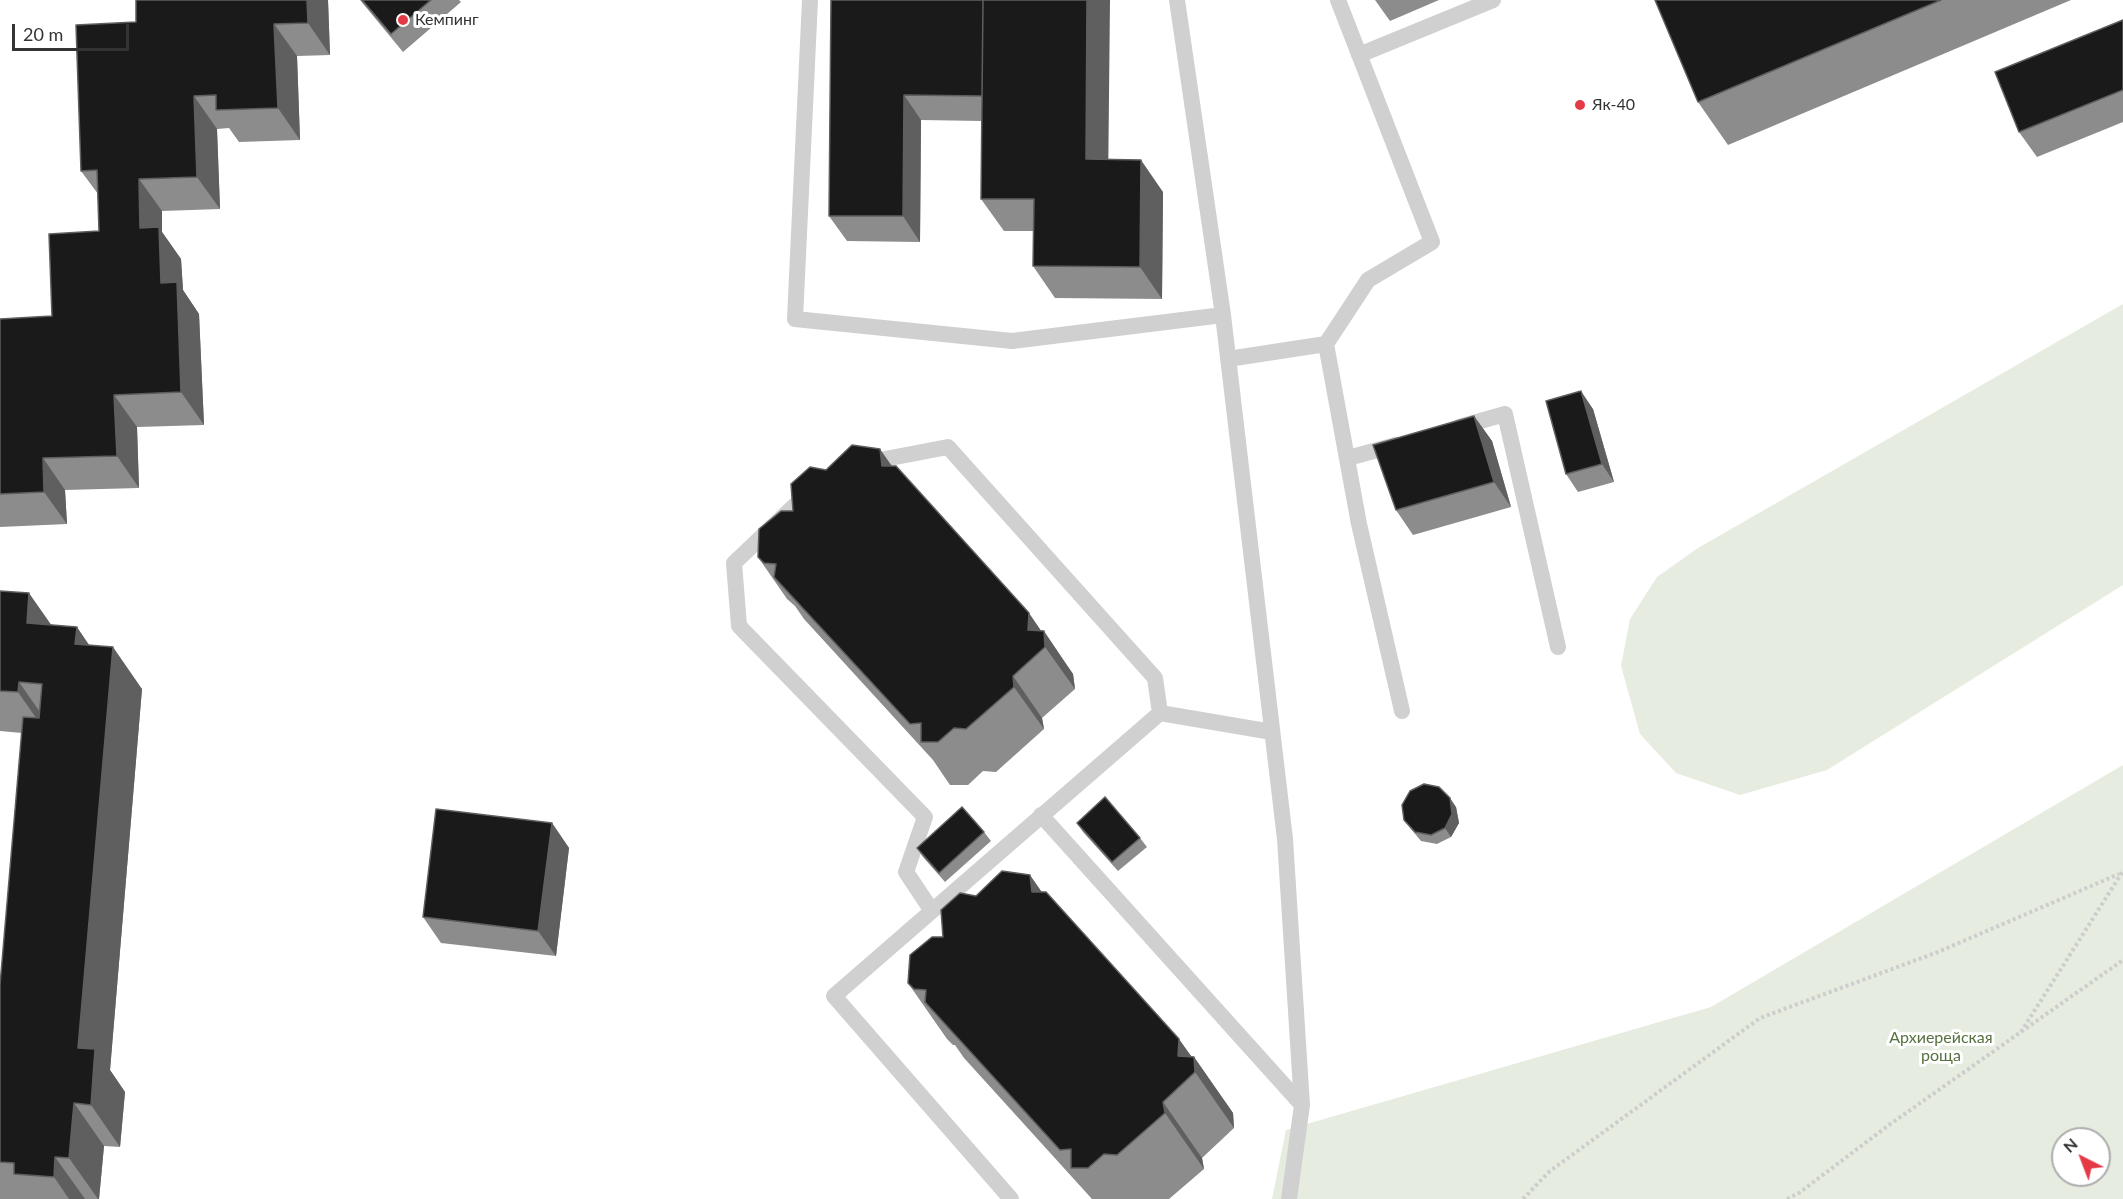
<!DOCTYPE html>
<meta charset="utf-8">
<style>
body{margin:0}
#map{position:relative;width:2123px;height:1199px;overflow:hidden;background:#fff;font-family:Lato,sans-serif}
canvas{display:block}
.north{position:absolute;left:2051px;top:1127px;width:60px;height:60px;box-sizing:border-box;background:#fff;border:2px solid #adadad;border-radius:50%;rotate:318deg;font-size:16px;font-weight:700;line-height:24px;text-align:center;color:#333}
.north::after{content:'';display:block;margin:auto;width:21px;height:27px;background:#e63946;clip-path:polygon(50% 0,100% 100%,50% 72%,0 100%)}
.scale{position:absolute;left:12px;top:24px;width:117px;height:27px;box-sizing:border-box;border:3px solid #333;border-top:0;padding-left:8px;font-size:18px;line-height:21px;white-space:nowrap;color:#333;-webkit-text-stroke:4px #fff;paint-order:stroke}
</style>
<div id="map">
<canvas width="2123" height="1199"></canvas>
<div class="north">N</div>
<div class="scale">20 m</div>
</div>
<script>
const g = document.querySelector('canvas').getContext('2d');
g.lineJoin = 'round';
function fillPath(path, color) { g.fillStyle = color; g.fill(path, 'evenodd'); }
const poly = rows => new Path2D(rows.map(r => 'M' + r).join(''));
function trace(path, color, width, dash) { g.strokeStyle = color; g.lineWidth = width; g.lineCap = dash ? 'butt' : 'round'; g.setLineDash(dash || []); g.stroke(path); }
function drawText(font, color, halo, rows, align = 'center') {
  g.font = font + ' Lato,sans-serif'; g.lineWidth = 6; g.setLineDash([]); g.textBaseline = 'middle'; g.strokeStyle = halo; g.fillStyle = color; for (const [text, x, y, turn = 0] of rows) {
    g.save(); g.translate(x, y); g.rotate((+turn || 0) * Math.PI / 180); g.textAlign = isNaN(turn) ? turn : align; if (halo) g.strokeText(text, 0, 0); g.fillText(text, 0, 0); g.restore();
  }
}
const green = poly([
 [2123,304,2123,585,1827,770,1740,795,1676,773,1640,734,1621,666,1630,619,1657,577,1698,548],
 [2123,765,2123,1199,1272,1199,1286,1130,1711,1007],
 [2063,1139,2099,1139,2099,1175,2063,1175]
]);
const path = poly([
 [2021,1032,2123,871],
 [1523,1199,1550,1171,1760,1018,1938,952,2119,874],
 [1787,1199,1799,1193,1889,1125,2123,960]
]);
const lane = poly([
 [810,0,795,319,1012,341,1223,315],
 [1177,0,1223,315,1285,839,1302,1105,1289,1199],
 [1338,0,1432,242,1368,280,1326,344,1359,524,1402,711],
 [1359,55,1493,0],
 [1228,359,1326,344],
 [1459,427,1505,414,1558,647],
 [1348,458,1396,445],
 [864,463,948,447,1155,678,1160,713],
 [809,492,734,563,739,626,925,817,906,872,932,911],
 [1041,815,1302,1105],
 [1011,1199,834,996,1160,713,1272,732]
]);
const wall = poly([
 [136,0,328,0,330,55,297,56,300,140,239,142,229,128,217,129,220,209,162,211,162,232,181,259,183,290,199,314,204,425,137,427,139,488,65,490,67,524,0,527,0,319,52,316,99,231,98,194,81,171,136,22],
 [360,0,459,0,461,2,403,52],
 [831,0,1163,192,1162,299,1055,298,1033,266,1033,231,1004,231,981,199,982,121,921,120,920,242,847,241,829,216],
 [1375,0,1439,0,1390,21],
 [1655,0,2071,0,1728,145,1698,102],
 [2123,20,2123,122,2037,157,2019,132],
 [1593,409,1614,482,1578,492,1566,474],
 [1474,416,1492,441,1511,507,1413,535,1396,510],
 [892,466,1041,631,1073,674,1075,689,1042,718,1044,729,996,772,983,771,968,785,950,785,933,760,804,619,795,606,787,599,758,557,826,470],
 [0,591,52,625,89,645,142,689,110,1070,125,1092,120,1147,104,1146,99,1199,0,1199,0,985,22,733,0,731],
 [1456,807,1459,823,1451,837,1437,844,1421,841,1411,829,1404,820],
 [552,823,569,848,556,956,441,943,423,917],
 [1077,823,1140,838,1147,847,1118,871,1083,832],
 [984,832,991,841,945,882,923,857,917,848],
 [1042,892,1192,1057,1194,1057,1233,1113,1234,1128,1202,1158,1204,1169,1169,1199,1092,1199,964,1058,955,1045,953,1045,947,1039,908,983,976,896]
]);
const shadedWall = poly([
 [307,0,328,0,330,55,308,23],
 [1087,0,1110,0,1108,191,1086,159],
 [274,24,297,56,300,140,278,108],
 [904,95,921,120,920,242,903,216],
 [194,96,217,129,220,209,197,177],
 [1141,160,1163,192,1162,299,1140,267],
 [139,179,162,211,162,232,181,259,183,290,199,314,204,425,181,392,161,283,140,228],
 [1581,391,1593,409,1614,482,1602,464],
 [114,395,137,427,139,488,117,456],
 [1474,416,1492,441,1511,507,1494,482],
 [880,449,910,492,882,466],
 [43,458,65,490,67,524,44,492],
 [29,593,59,636,27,623],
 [1029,613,1044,635,1044,631,1073,674,1075,689,1045,647,1028,630],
 [77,627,106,670,75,644],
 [113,647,142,689,110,1070,125,1092,120,1147,91,1105,78,1048],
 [1013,676,1042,718,1044,729,1014,687],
 [19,682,49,725,48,735,18,692],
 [1450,798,1456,807,1459,823,1451,837,1445,828],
 [552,823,569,848,556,956,538,931],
 [1030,875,1069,931,1032,892],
 [1179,1039,1194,1060,1194,1057,1233,1113,1234,1128,1195,1072,1178,1056],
 [1163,1102,1202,1158,1204,1169,1165,1113],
 [74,1103,104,1146,99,1199,98,1199,69,1158],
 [55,1157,85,1199,69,1199,54,1177]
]);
const building = poly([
 [136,0,307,0,308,23,274,24,278,108,216,110,216,95,194,96,197,177,139,179,140,228,159,227,161,283,177,282,181,392,114,395,117,456,43,458,44,492,0,494,0,319,52,316,49,234,99,231,97,170,81,171,76,25,136,22,136,0],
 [362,0,431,0,391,34,362,0],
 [831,0,983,0,982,96,904,95,903,216,829,216,831,0],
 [983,0,1087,0,1086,159,1141,160,1140,267,1033,266,1034,199,981,199,983,0],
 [1655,0,1941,0,1698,102,1655,0],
 [2123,20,2123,90,2019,132,1995,72,2123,20],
 [1581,391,1602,464,1566,474,1546,401,1581,391],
 [1474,416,1494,482,1396,510,1373,445,1474,416],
 [852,445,880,449,882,466,896,466,1029,613,1028,630,1044,631,1045,647,1013,676,1014,687,966,729,954,728,938,742,921,742,921,723,910,724,774,577,776,564,764,563,758,557,759,529,781,511,793,511,791,484,810,467,826,470,852,445],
 [0,591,29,593,27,623,77,627,75,644,113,647,78,1048,95,1049,91,1105,74,1103,69,1158,55,1157,54,1177,14,1174,14,1163,0,1162,0,985,23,717,39,718,42,684,19,682,18,692,0,691,0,591],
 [1424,784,1439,787,1450,798,1452,814,1445,828,1431,835,1415,832,1404,820,1402,805,1410,791,1424,784],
 [1105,797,1140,838,1112,862,1077,823,1105,797],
 [962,807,984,832,939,873,917,848,962,807],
 [436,809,552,823,538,931,423,917,436,809],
 [1002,871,1030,875,1032,892,1046,892,1179,1039,1178,1056,1194,1057,1195,1072,1163,1102,1165,1113,1117,1155,1104,1154,1088,1168,1071,1168,1071,1149,1060,1150,925,1002,926,990,914,989,908,983,910,955,932,937,943,937,941,910,960,893,976,896,1002,871]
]);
const markers = [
 [403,20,6,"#e63946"],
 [1580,105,6,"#e63946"]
];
const poiNames = [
 ["Кемпинг",415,20],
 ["Як-40",1592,105]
];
const parkNames = [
 ["Архиерейская",1941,1038],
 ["роща",1941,1056]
];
fillPath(green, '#e6ecdf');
trace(path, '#cdcdcd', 4, [3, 3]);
trace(lane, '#d0d0d0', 16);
fillPath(wall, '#8c8c8c');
fillPath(shadedWall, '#5f5f5f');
fillPath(building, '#1a1a1a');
trace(building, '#5f5f5f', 1.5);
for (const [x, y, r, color] of markers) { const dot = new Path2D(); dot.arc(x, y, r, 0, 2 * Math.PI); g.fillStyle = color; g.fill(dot); trace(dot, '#fff', 2); }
drawText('16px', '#333', '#fff', poiNames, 'left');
drawText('16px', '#56703f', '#fff', parkNames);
</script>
